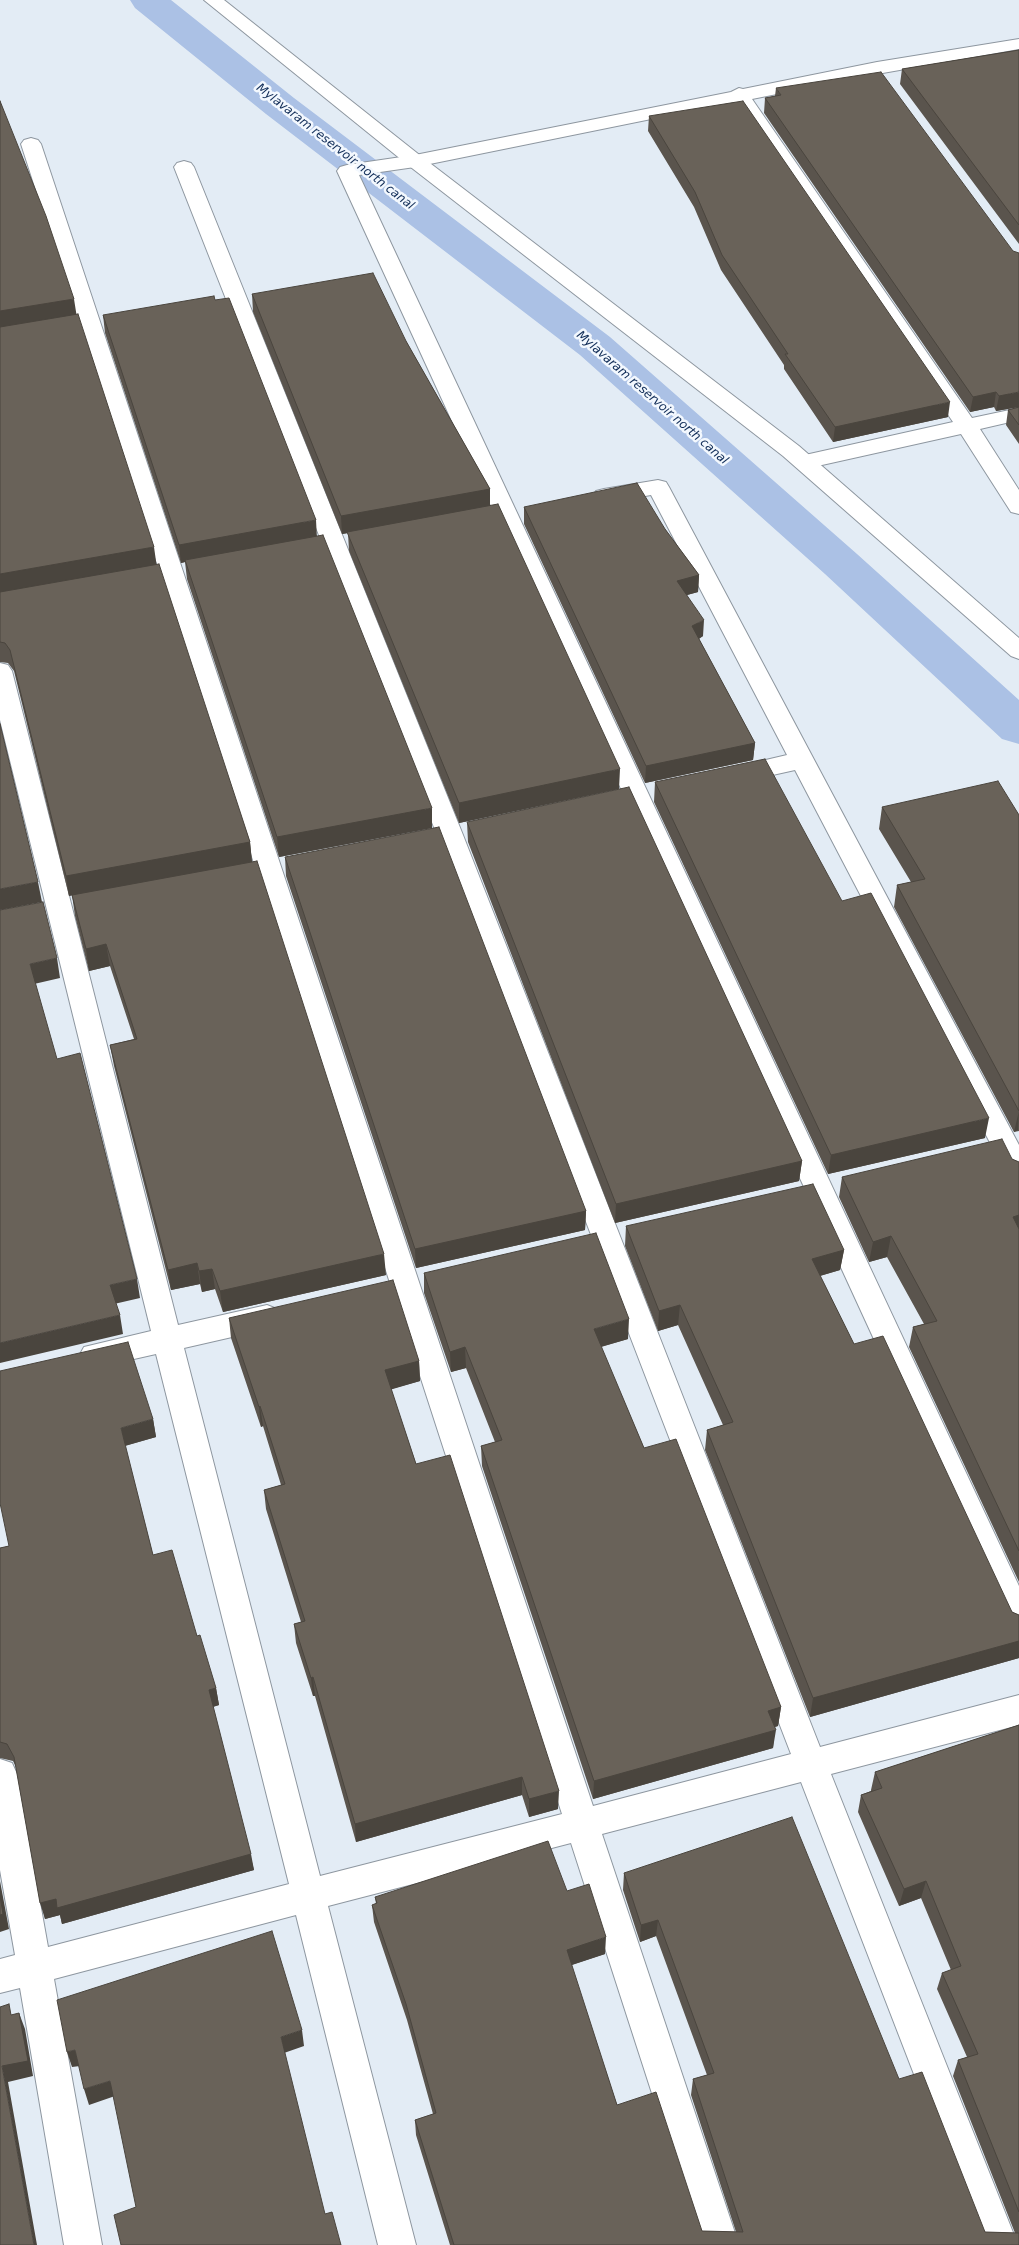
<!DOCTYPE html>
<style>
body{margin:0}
canvas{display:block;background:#e3ecf5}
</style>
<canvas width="1019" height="2245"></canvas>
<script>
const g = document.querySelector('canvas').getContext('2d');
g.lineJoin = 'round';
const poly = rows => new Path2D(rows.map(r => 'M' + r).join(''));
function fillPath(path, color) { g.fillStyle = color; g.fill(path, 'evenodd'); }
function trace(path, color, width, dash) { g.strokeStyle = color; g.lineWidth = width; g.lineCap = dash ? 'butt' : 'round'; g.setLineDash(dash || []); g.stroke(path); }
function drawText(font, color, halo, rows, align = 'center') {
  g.font = font + ' "DejaVu Sans",sans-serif'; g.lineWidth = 5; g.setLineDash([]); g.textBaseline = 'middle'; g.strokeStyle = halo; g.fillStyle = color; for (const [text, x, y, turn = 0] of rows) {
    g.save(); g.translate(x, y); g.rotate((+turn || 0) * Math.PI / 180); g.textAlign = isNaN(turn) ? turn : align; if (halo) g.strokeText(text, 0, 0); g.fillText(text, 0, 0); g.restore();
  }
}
const canal = poly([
 [130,0,171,0,294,98,610,337,857,554,1019,700,1019,744,1002,739,825,574,580,355,266,114,135,8,130,0]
]);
const minor = poly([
 [1019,39,1019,49,877,74,752,99,972,418,1019,408,1019,420,980,429,1019,490,1019,514,1011,512,961,434,804,469,796,467,793,462,796,457,953,422,735,102,415,167,359,175,1019,1586,1019,1634,1008,1630,1003,1620,337,171,340,167,347,165,415,155,731,92,739,88,743,89,877,62,1019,39],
 [31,138,38,140,41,144,593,1806,791,1754,437,835,174,167,177,163,184,161,191,163,194,167,463,835,820,1747,1019,1695,1019,1725,831,1774,1018,2245,980,2245,801,1782,602,1834,739,2245,701,2245,571,1843,328,1906,416,2245,378,2245,296,1915,54,1979,102,2245,64,2245,20,1988,0,1993,0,1959,15,1955,0,1870,0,1759,12,1763,17,1774,48,1947,289,1884,156,1354,94,1368,84,1365,79,1356,84,1347,151,1331,0,720,0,663,8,665,12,671,178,1325,267,1305,277,1309,282,1317,277,1325,267,1329,184,1348,320,1876,562,1814,21,144,24,140,31,138],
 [658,480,666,482,669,487,1019,1145,1019,1182,1009,1179,795,770,732,784,723,782,720,776,723,770,787,755,651,495,604,503,596,501,593,496,596,491,604,489,658,480]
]);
const tertiary = poly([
 [204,0,224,0,422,157,799,446,1019,638,1019,659,1011,656,783,456,408,165,204,0]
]);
const wall = poly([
 [1019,50,1019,244,900,84,902,69],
 [776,88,1019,407,996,411,994,407,970,412,764,113,765,98,775,96],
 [0,101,76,315,156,565,250,842,252,862,386,1275,223,1312,215,1289,202,1292,200,1284,171,1290,114,1066,110,1045,134,1039,110,966,89,971,75,916,72,895,69,896,14,671,8,663,0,662],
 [649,116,948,417,833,442,784,369,784,365,721,270,694,207,648,131],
 [252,294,406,341,490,489,490,506,619,789,459,823,349,551,348,533,342,534,253,312],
 [103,315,317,536,432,828,279,857,187,579,185,562,181,563,105,333],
 [1019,407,1019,444,1006,425,1008,410],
 [524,507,665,529,699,575,698,592,687,595,703,636,699,639,755,743,753,760,645,783,524,524],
 [655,782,842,901,985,1138,828,1174,654,802],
 [882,807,1019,815,1019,1131,1014,1132,894,907,897,885,911,882,879,829],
 [467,822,802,1161,799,1181,615,1223,468,842],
 [285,857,586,1211,585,1230,416,1268,286,876],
 [1012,1159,1019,1162,1019,1582,909,1347,913,1327,924,1324,887,1257,869,1262,839,1197,842,1177],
 [626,1226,844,1250,840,1270,820,1276,854,1344,1012,1612,1019,1615,1019,1658,810,1717,705,1450,707,1430,723,1425,678,1325,658,1331,625,1246],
 [424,1273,628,1339,601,1347,644,1448,781,1707,778,1726,775,1727,773,1748,593,1799,482,1466,481,1446,495,1442,466,1368,451,1372,424,1293],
 [229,1318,419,1361,420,1381,391,1389,416,1464,558,1809,529,1817,522,1795,356,1842,315,1696,313,1696,296,1643,294,1624,301,1622,266,1509,264,1490,281,1485,263,1426,261,1427,231,1338],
 [153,1419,156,1437,125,1446,153,1555,197,1636,216,1688,219,1705,213,1707,254,1870,62,1924,60,1915,45,1919,16,1767,13,1761,0,1758,0,1548,9,1546],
 [1019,1725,1019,2245,450,2245,416,2135,415,2120,433,2114,407,2020,374,1922,372,1905,376,1904,375,1897,567,1891,605,1954,571,1965,617,2105,702,2231,736,2232,691,2095,693,2079,707,2075,656,1936,640,1942,623,1890,624,1873,899,2079,985,2232,1015,2233,953,2076,958,2060,967,2057,937,1989,942,1973,951,1970,921,1898,899,1906,858,1812,861,1795,871,1791,871,1790,875,1772]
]);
const shadedWall = poly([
 [74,299,77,318,0,331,0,311],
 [996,392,994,407,970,412,973,397],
 [1019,392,1019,407,996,411,999,396],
 [950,402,948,417,833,442,835,427],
 [490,489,490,508,342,534,341,516],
 [316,520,317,539,185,560,185,562,181,563,179,545],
 [154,547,157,568,0,595,0,574],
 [699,575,698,592,676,598,677,581],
 [704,620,703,636,691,643,692,626],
 [755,743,753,760,645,783,646,766],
 [620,769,619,789,459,823,459,803],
 [432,808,432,828,279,857,277,837],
 [250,842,252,862,69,896,66,876],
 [38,882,42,902,0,910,0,889],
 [106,944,110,966,89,971,86,949],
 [57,958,60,978,34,984,30,964],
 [1019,1111,1018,1130,1014,1132],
 [989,1118,985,1138,828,1174,831,1155],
 [802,1161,799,1181,615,1223,616,1204],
 [586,1211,585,1230,416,1268,415,1249],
 [1019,1215,1019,1234,1013,1217],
 [891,1236,887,1257,869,1262,873,1242],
 [844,1250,840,1270,809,1279,812,1259],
 [384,1254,386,1275,223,1312,220,1291],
 [197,1263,200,1284,171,1290,168,1270],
 [212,1269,215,1289,202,1292,199,1271],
 [137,1279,140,1298,114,1304,110,1285],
 [680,1305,678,1325,658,1331,659,1311],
 [120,1315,123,1334,0,1363,0,1343],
 [629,1319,628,1339,593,1349,594,1329],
 [465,1347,466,1368,451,1372,450,1352],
 [419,1361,420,1381,386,1391,385,1370],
 [260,1406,263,1426,261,1427,259,1407],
 [153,1419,156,1437,124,1446,121,1428],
 [1019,1641,1019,1658,810,1717,813,1698],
 [313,1677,315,1696,313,1696,311,1678],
 [216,1688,219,1705,212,1707,209,1690],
 [781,1707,778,1726,766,1729,768,1711],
 [776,1730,773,1748,593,1799,594,1781],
 [522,1777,522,1795,356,1842,355,1824],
 [559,1791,558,1809,529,1817,529,1799],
 [251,1854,254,1870,62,1924,60,1915,45,1919,40,1903,56,1899],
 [0,1881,9,1929,0,1932],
 [926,1881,921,1898,899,1906,904,1889],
 [658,1920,656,1936,640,1942,641,1925],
 [606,1937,605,1954,566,1967,567,1950],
 [19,2013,25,2029,33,2076,8,2082,37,2245,34,2245,2,2066],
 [302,2030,304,2046,284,2053,281,2037],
 [75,2050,80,2066,72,2067,67,2052],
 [110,2081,115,2096,89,2105,84,2089]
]);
const building = poly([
 [1019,50,1019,225,902,69,1019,50],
 [881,72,1013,251,1019,253,1019,392,999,396,996,392,973,397,765,98,781,95,776,88,881,72],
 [0,101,46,216,74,299,0,311,0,101],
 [743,101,950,402,835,427,785,354,788,354,722,255,695,192,649,116,743,101],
 [373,273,406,341,490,489,341,516,252,294,373,273],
 [214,296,215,300,229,298,316,520,179,545,103,315,214,296],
 [78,314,154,547,0,574,0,327,78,314],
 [1019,407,1019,425,1008,410,1019,407],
 [637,483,665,529,699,575,677,581,704,620,692,626,755,743,646,766,524,507,637,483],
 [498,504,620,769,459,803,347,532,498,504],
 [323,535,432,808,277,837,185,560,323,535],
 [159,564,250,842,66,876,10,650,5,643,0,642,0,592,159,564],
 [0,724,38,882,0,889,0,724],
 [765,759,842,901,871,893,989,1118,831,1155,655,782,765,759],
 [998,781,1019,815,1019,1111,897,885,925,879,882,807,998,781],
 [629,787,802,1161,616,1204,467,822,629,787],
 [439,827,586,1211,415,1249,285,857,439,827],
 [257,861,384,1254,220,1291,212,1269,199,1271,197,1263,168,1270,110,1045,137,1039,106,944,86,949,72,895,257,861],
 [43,902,57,958,30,964,57,1059,80,1053,137,1279,110,1285,120,1315,0,1343,0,910,43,902],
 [1002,1139,1012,1159,1019,1162,1019,1215,1013,1217,1019,1229,1019,1551,913,1327,937,1321,891,1236,873,1242,842,1177,1002,1139],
 [813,1184,844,1250,812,1259,854,1344,883,1336,1012,1612,1019,1615,1019,1641,813,1698,707,1430,733,1422,680,1305,659,1311,626,1226,813,1184],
 [596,1233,629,1319,594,1329,644,1448,676,1439,781,1707,768,1711,776,1730,594,1781,481,1446,502,1440,465,1347,450,1352,424,1273,596,1233],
 [393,1280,419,1361,385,1370,416,1464,450,1455,559,1791,529,1799,522,1777,355,1824,313,1677,311,1678,294,1624,305,1621,264,1490,285,1484,260,1406,259,1407,229,1318,393,1280],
 [128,1342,153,1419,121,1428,153,1555,172,1550,197,1636,200,1635,216,1688,209,1690,251,1854,57,1908,56,1899,40,1903,14,1757,7,1744,0,1742,0,1548,9,1546,0,1503,0,1371,128,1342],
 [1019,1725,1019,2212,958,2060,978,2054,942,1973,961,1966,926,1881,904,1889,861,1795,882,1788,875,1772,1019,1725],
 [792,1817,899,2079,922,2072,985,2232,1019,2233,1019,2245,454,2245,415,2120,436,2113,406,2004,372,1905,377,1903,375,1897,548,1841,567,1891,589,1884,606,1937,567,1950,617,2105,656,2092,702,2231,743,2232,693,2079,714,2073,658,1920,641,1925,624,1873,792,1817],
 [0,1896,3,1914,0,1915,0,1896],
 [272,1931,302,2030,281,2037,325,2214,332,2212,341,2245,121,2245,114,2215,136,2207,110,2081,84,2089,75,2050,67,2052,57,2000,272,1931],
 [9,2004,11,2015,19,2013,28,2061,2,2066,34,2245,0,2245,0,2007,9,2004]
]);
const farWaternames = [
 ["Mylavaram reservoir north canal",335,147,38],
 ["Mylavaram reservoir north canal",652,398,41]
];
fillPath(canal, '#abc1e5');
trace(minor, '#8e97a0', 2);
trace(tertiary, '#8e97a0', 2);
fillPath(minor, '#fff');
fillPath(tertiary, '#fff');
fillPath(wall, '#5a544d');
fillPath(shadedWall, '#4a453e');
fillPath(building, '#696259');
trace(building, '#4a453e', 1);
drawText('italic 12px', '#102c57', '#f3f8fe', farWaternames);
</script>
